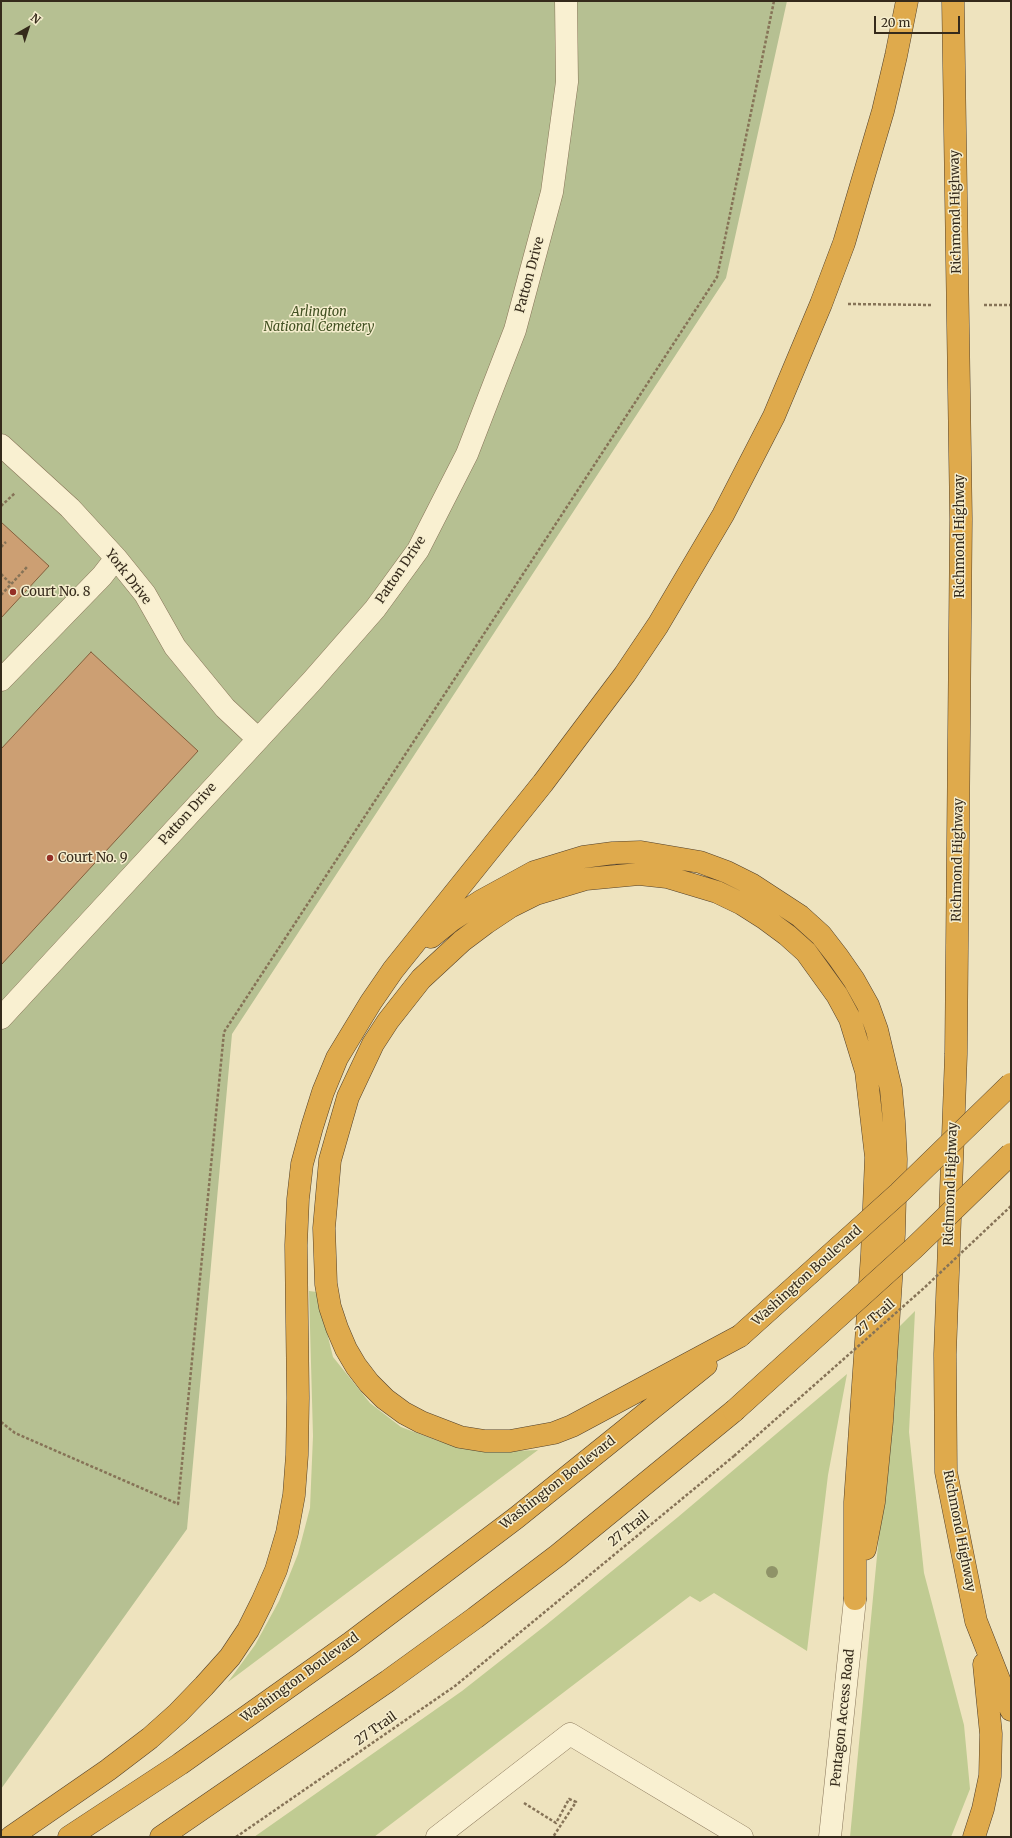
<!DOCTYPE html>
<style>
body{margin:0}
#map{position:relative;width:1012px;height:1838px;overflow:hidden;background:#eee3be;font-family:Merriweather,serif}
canvas{display:block}
.frame{position:absolute;inset:0;border:2px solid #352a1b;pointer-events:none}
.north{position:absolute;left:8px;top:8px;width:40px;height:40px;-webkit-text-stroke:3px #f5edcd;paint-order:stroke;rotate:39deg;font-size:11px;font-weight:700;line-height:16px;text-align:center;color:#352a1b}
.north::after{content:'';display:block;margin:auto;width:14px;height:18px;background:#352a1b;clip-path:polygon(50% 0,100% 100%,50% 72%,0 100%)}
.scale{position:absolute;left:874px;top:16px;width:86px;height:18px;box-sizing:border-box;border:2px solid #352a1b;border-top:0;padding-left:5px;font-size:12px;line-height:14px;white-space:nowrap;color:#352a1b;-webkit-text-stroke:3px #f5edcd;paint-order:stroke}
</style>
<div id="map">
<canvas width="1012" height="1838"></canvas>
<div class="frame"></div>
<div class="north">N</div>
<div class="scale">20 m</div>
</div>
<script>
const g = document.querySelector('canvas').getContext('2d');
g.lineJoin = 'round';
function fillPath(path, color) { g.fillStyle = color; g.fill(path, 'evenodd'); }
const poly = rows => new Path2D(rows.map(r => 'M' + r).join(''));
function trace(path, color, width, dash) { g.strokeStyle = color; g.lineWidth = width; g.lineCap = dash ? 'butt' : 'round'; g.setLineDash(dash || []); g.stroke(path); }
function drawText(font, color, halo, rows, align = 'center') {
  g.font = font + ' Merriweather,serif'; g.lineWidth = 3; g.setLineDash([]); g.textBaseline = 'middle'; g.strokeStyle = halo; g.fillStyle = color; for (const [text, x, y, turn = 0] of rows) {
    g.save(); g.translate(x, y); g.rotate((+turn || 0) * Math.PI / 180); g.textAlign = isNaN(turn) ? turn : align; if (halo) g.strokeText(text, 0, 0); g.fillText(text, 0, 0); g.restore();
  }
}
const green = poly([
 [309,1291,317,1292,333,1357,370,1403,401,1427,441,1442,485,1452,538,1450,228,1682,255,1645,279,1601,298,1554,310,1508,313,1436],
 [915,1311,909,1432,924,1573,964,1725,970,1789,951,1837,850,1837,899,1327],
 [847,1374,828,1475,807,1651,714,1593,700,1602,690,1596,374,1837,254,1837,462,1691,546,1625,678,1517]
]);
const cemetery = poly([
 [1,1,787,1,726,278,232,1034,187,1529,1,1789]
]);
const building = poly([
 [1,522,49,566,1,618,1,522],
 [91,652,198,751,1,965,1,749,91,652]
]);
const path = poly([
 [848,304,933,305],
 [984,305,1011,305],
 [1,506,15,493],
 [1,547,6,542],
 [1,574,11,584],
 [1,595,27,567],
 [1,1422,15,1433,178,1504,224,1032,717,277,774,1],
 [524,1803,556,1823,569,1799,576,1802,553,1837],
 [236,1837,455,1686,734,1456]
]);
const minor = poly([
 [1,445,70,508,116,558,145,594,175,647,225,708,257,738],
 [1,680,102,576,116,558],
 [1,1018,312,681,375,609,418,550,467,454,515,330,552,192,567,82,566,1],
 [437,1837,570,1734,742,1837],
 [830,1837,855,1599]
]);
const highway = poly([
 [953,1,961,519,956,1054,945,1354,946,1472,976,1621,1011,1710],
 [431,937,452,920,481,901,534,872,583,857,613,853,641,852,700,862,727,872,751,884,800,916,821,935,838,957,854,980,868,1005,877,1030,891,1089,894,1121,896,1159,894,1234,882,1421,874,1502,865,1549],
 [740,1336,572,1426,554,1433,510,1441,485,1441,460,1437,421,1422,404,1413,385,1399,369,1383,356,1366,346,1349,337,1328,330,1307,326,1284,324,1228,330,1160,348,1097,373,1044,388,1021,421,979,462,941,486,923,510,907,536,894,586,879,639,874,667,877,717,892,742,904,764,918,787,935,806,952,837,995,850,1019,866,1071,876,1157,872,1254,855,1502,855,1599],
 [11,1837,108,1770,150,1738,178,1713,204,1686,230,1657,248,1630,262,1602,276,1570,287,1533,294,1495,297,1455,298,1398,296,1245,298,1199,302,1164,312,1127,323,1092,337,1058,371,1002,393,970,543,783,625,674,658,625,723,515,774,416,821,304,844,243,883,111,896,56,907,1],
 [69,1837,180,1764,349,1644,516,1518,706,1365],
 [161,1837,388,1681,475,1618,558,1555,734,1411],
 [974,1837,983,1809,990,1776,991,1734,984,1664]
]);
const pathBridge = poly([
 [734,1456,924,1288,1011,1206]
]);
const highwayBridge = poly([
 [740,1336,899,1193,1011,1084],
 [734,1411,913,1249,1011,1154]
]);
const trees = [
 [772,1572]
];
const markers = [
 [13,592,4,"#952f26"],
 [50,858,4,"#952f26"]
];
const streetNames = [
 ["Richmond Highway",956,212,-91],
 ["Patton Drive",530,275,-75],
 ["Richmond Highway",960,536,-90],
 ["Patton Drive",401,570,-56],
 ["York Drive",128,577,52],
 ["Patton Drive",188,814,-48],
 ["Richmond Highway",958,860,-89],
 ["Richmond Highway",951,1184,-88],
 ["Washington Boulevard",807,1276,-42],
 ["27 Trail",875,1318,-41],
 ["Washington Boulevard",558,1483,-38],
 ["27 Trail",629,1529,-39],
 ["Richmond Highway",959,1531,79],
 ["Washington Boulevard",300,1678,-36],
 ["Pentagon Access Road",843,1718,-84],
 ["27 Trail",376,1729,-35]
];
const parkNames = [
 ["Arlington",319,312],
 ["National Cemetery",319,327]
];
const poiNames = [
 ["Court No. 8",21,592],
 ["Court No. 9",58,858]
];
fillPath(green, '#c0cb92');
fillPath(cemetery, '#b6c092');
fillPath(building, '#cc9f73');
trace(building, '#855f3c', 1);
trace(minor, '#867357', 23);
trace(highway, '#53412b', 23);
trace(path, '#867357', 2.5, [3, 2]);
trace(minor, '#f9f0d1', 22);
trace(highway, '#dfaa4c', 22);
trace(highwayBridge, '#53412b', 23, []);
trace(pathBridge, '#867357', 2.5, [3, 2]);
trace(highwayBridge, '#dfaa4c', 22);
g.fillStyle = '#8f9368';
for (const [x, y] of trees) { g.beginPath(); g.arc(x, y, 6, 0, 2 * Math.PI); g.fill(); }
for (const [x, y, r, color] of markers) { const dot = new Path2D(); dot.arc(x, y, r, 0, 2 * Math.PI); g.fillStyle = color; g.fill(dot); trace(dot, '#f5edcd', 1.5); }
drawText('13px', '#352a1b', '#f5edcd', streetNames);
drawText('italic 13px', '#425122', '#f5edcd', parkNames);
drawText('13px', '#352a1b', '#f5edcd', poiNames, 'left');
</script>
